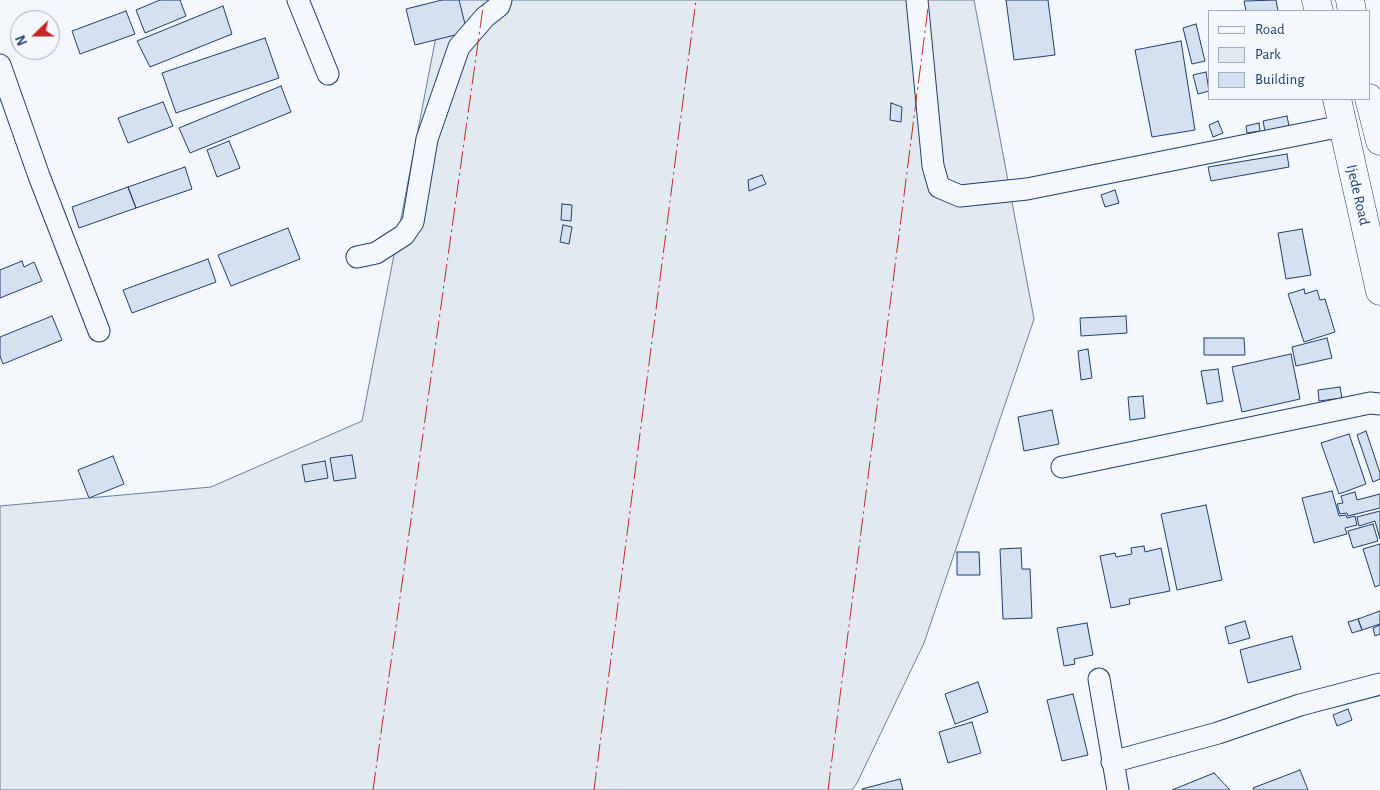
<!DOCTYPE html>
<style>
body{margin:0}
#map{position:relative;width:1380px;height:790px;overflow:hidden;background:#f4f7fb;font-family:"Alegreya Sans",sans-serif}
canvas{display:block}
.legend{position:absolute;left:1208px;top:10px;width:162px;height:90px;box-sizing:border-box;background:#f4f7fb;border:1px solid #9eadc5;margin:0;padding:6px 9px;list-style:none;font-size:15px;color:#1d3f73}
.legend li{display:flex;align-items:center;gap:10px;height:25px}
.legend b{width:25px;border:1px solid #9eadc5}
.north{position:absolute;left:10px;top:10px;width:50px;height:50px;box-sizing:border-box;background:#f4f7fb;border:1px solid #9eadc5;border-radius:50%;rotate:248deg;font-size:14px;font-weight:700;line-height:20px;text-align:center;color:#1d3f73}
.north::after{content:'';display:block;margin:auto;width:18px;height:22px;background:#c62828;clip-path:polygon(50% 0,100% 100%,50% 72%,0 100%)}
</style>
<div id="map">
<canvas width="1380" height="790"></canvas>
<ul class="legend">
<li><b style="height:6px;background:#f4f7fb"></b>Road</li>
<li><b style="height:14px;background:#e3e9f0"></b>Park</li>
<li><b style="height:14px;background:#d5e0f0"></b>Building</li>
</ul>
<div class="north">N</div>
</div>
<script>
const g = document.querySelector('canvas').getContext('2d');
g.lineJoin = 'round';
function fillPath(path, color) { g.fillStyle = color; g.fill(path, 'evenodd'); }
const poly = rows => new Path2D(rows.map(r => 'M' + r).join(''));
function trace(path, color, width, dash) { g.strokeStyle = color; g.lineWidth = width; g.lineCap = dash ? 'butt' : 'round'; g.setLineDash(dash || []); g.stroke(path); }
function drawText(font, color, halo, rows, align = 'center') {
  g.font = font + ' "Alegreya Sans",sans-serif'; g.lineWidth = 4; g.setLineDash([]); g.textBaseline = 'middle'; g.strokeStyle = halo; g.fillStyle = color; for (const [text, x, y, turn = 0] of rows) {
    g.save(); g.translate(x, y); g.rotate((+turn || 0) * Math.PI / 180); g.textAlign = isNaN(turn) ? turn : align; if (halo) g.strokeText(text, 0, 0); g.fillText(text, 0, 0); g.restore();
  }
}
const green = poly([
 [443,0,974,0,1034,319,924,643,857,783,852,790,0,790,0,506,211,487,362,421,443,0]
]);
const building = poly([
 [160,0,180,0,186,16,145,33,136,10,160,0],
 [442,0,459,0,467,32,415,45,406,9,442,0],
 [1006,0,1048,0,1055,55,1014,60,1006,0],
 [1276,0,1278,11,1246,11,1244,1,1276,0],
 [223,6,232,34,150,67,137,41,223,6],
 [126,11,135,34,80,54,72,31,126,11],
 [1196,24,1205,61,1192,64,1183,28,1196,24],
 [265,38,279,78,176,113,162,73,265,38],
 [1181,41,1195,130,1152,137,1135,50,1181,41],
 [1206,72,1209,91,1198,94,1193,75,1206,72],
 [281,86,291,112,190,153,179,128,281,86],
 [163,102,173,126,128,143,118,118,163,102],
 [891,103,902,107,901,122,890,120,891,103],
 [1287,116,1289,126,1265,131,1263,121,1287,116],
 [1218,121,1223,133,1213,137,1209,125,1218,121],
 [1259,123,1260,131,1247,133,1246,126,1259,123],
 [229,141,240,168,217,177,207,150,229,141],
 [1287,154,1289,167,1211,181,1208,167,1287,154],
 [185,167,192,189,136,208,128,187,185,167],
 [762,175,766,184,749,191,748,180,762,175],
 [128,187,136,208,79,228,72,207,128,187],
 [1115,190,1119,203,1105,207,1101,195,1115,190],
 [562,204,572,205,571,221,561,220,562,204],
 [563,225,572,227,569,244,560,242,563,225],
 [288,228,300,259,231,286,218,255,288,228],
 [1302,229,1311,275,1286,279,1278,233,1302,229],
 [208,259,216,282,132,313,123,290,208,259],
 [22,261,24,267,34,262,42,281,0,298,0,270,22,261],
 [1304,289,1305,294,1317,290,1320,300,1325,299,1335,332,1304,342,1288,294,1304,289],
 [52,316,62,340,3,364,0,356,0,337,52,316],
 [1126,316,1127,333,1081,336,1080,318,1126,316],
 [1204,338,1244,338,1245,355,1204,355,1204,338],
 [1327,338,1332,358,1296,366,1292,347,1327,338],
 [1088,349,1092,378,1081,380,1078,351,1088,349],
 [1291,354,1300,399,1242,412,1232,367,1291,354],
 [1218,369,1223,401,1207,404,1201,371,1218,369],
 [1340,387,1342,398,1319,401,1318,390,1340,387],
 [1143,396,1145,418,1130,420,1128,397,1143,396],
 [1052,410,1059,444,1024,451,1018,417,1052,410],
 [1366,431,1380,473,1380,479,1373,482,1357,435,1366,431],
 [1349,434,1366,484,1339,494,1321,443,1349,434],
 [352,455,356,478,334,481,330,458,352,455],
 [113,456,124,484,89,498,78,470,113,456],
 [325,461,328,478,305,482,302,465,325,461],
 [1332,491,1339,516,1346,515,1347,518,1355,516,1357,525,1345,528,1347,534,1314,543,1302,498,1332,491],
 [1355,492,1357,500,1380,494,1380,508,1348,516,1347,513,1340,514,1337,504,1343,503,1341,496,1355,492],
 [1206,505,1222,580,1177,590,1161,514,1206,505],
 [1380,511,1380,539,1375,521,1359,526,1357,517,1380,511],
 [1373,524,1378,541,1353,548,1348,531,1373,524],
 [1380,544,1380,585,1375,587,1363,549,1380,544],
 [1144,546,1145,552,1161,548,1170,591,1129,599,1130,604,1111,608,1100,556,1115,553,1116,557,1132,554,1131,548,1144,546],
 [1021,548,1022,569,1030,569,1032,618,1003,619,1000,549,1021,548],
 [957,552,979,552,980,575,957,575,957,552],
 [1380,611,1380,624,1362,630,1358,619,1380,611],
 [1358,619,1362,630,1352,633,1348,622,1358,619],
 [1245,621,1250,638,1229,644,1225,627,1245,621],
 [1087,623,1093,655,1074,659,1075,664,1064,666,1057,628,1087,623],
 [1380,625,1380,634,1375,636,1373,628,1380,625],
 [1292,636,1301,669,1248,683,1240,650,1292,636],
 [978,682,988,712,955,724,945,694,978,682],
 [1073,694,1088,755,1062,761,1047,700,1073,694],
 [1348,709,1352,720,1337,726,1333,715,1348,709],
 [972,722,981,753,948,763,939,732,972,722],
 [1300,770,1308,790,1254,790,1253,788,1300,770],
 [1214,773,1230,790,1172,790,1214,773],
 [900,779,903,790,862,790,862,789,900,779]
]);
const street = poly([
 [298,0,328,74],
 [917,0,933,166,939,187,960,196,1027,189,1342,126],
 [0,65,39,176,99,331],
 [357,257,376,253,404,235,413,222,427,139,459,47,485,17,499,6,501,0],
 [1062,467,1370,403,1380,404],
 [1099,679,1118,790],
 [1112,762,1218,733,1300,705,1380,684]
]);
const secondary = poly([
 [1316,0,1319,11],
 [1350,0,1352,11],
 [1369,98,1380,141],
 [1337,99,1380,291]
]);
const power = poly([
 [373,790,484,0],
 [594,790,696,0],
 [828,790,929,0]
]);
const streetNames = [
 ["Ijede Road",1358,195,77]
];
fillPath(green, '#e3e9f0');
trace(green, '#687fa3', 1);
fillPath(building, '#d5e0f0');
trace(building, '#1d3f73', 1);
trace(street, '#1d3f73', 23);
trace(secondary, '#1d3f73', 29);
trace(street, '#f4f7fb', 21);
trace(secondary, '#f4f7fb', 28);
trace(power, '#c62828', 1, [18, 4, 2.5, 4]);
drawText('15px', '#1d3f73', '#f4f7fb', streetNames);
</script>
